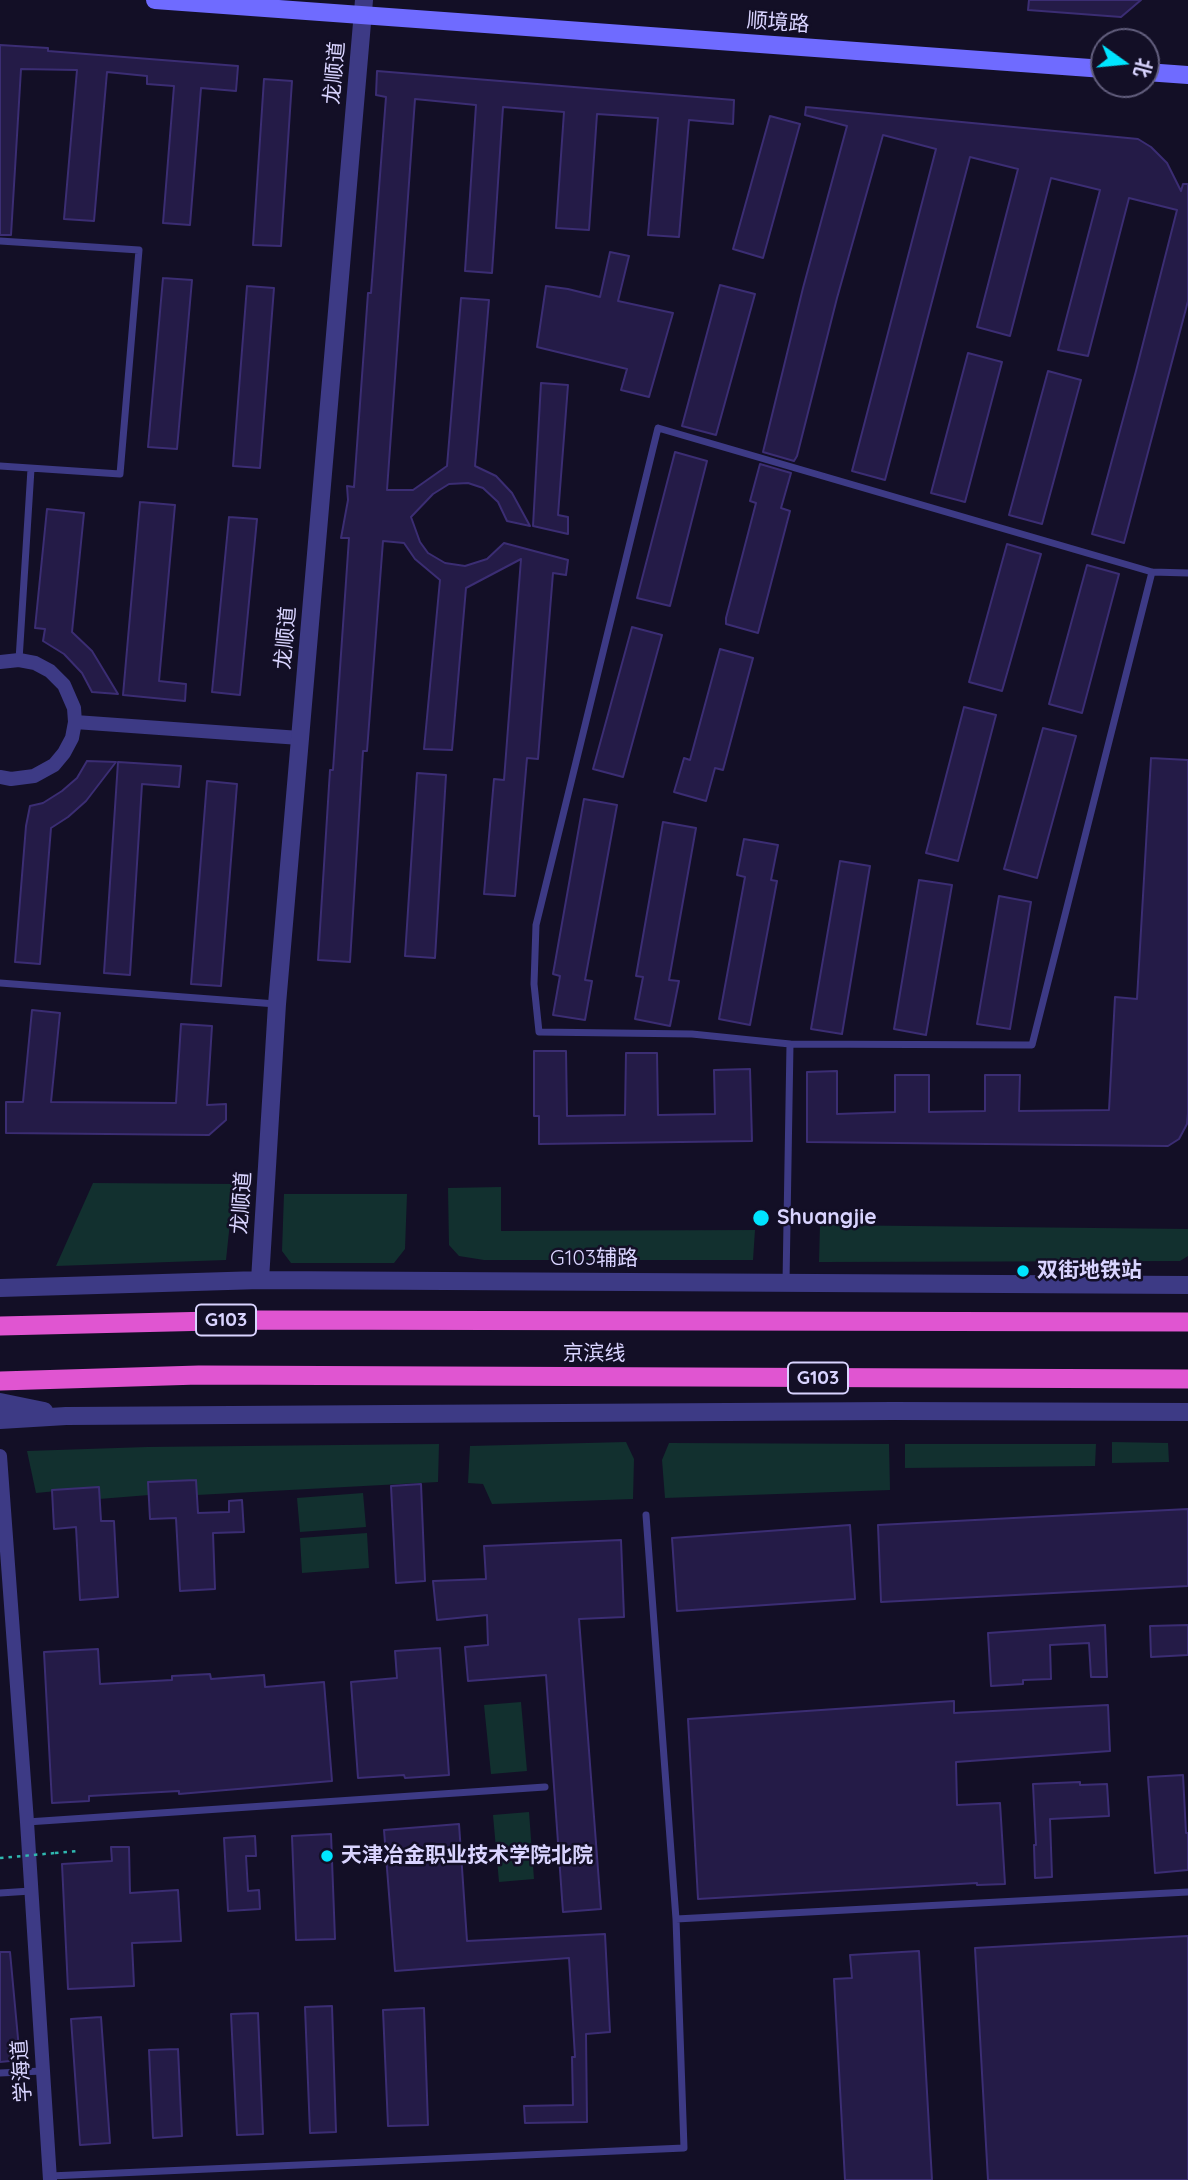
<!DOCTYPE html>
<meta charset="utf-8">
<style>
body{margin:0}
#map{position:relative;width:1188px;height:2180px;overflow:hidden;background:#130f26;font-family:Quicksand,"Noto Sans SC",sans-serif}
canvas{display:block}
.north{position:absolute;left:1090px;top:28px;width:70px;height:70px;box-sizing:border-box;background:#130f26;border:2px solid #625e7d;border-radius:50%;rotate:105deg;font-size:19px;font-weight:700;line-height:28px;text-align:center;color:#d9d4ff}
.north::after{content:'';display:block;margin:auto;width:24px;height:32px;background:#00e5ff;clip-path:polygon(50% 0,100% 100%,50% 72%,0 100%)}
</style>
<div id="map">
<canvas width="1188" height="2180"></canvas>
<div class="north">北</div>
</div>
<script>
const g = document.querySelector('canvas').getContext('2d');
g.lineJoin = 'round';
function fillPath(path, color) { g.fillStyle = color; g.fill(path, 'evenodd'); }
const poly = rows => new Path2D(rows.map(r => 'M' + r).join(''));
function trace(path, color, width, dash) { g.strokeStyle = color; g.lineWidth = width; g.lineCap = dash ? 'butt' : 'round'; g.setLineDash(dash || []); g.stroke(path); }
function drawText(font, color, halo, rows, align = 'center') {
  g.font = font + ' Quicksand,"Noto Sans SC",sans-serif'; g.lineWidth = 5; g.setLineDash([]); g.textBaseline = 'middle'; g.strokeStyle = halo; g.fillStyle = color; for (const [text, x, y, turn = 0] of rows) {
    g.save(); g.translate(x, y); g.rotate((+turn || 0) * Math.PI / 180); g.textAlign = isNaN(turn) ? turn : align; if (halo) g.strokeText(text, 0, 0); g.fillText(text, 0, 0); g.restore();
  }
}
const green = poly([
 [93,1183,234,1184,226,1260,56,1266],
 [501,1187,501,1231,755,1230,753,1260,484,1260,459,1256,449,1245,448,1188],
 [284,1194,407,1194,405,1249,394,1263,291,1263,282,1251],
 [820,1225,1188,1229,1188,1256,1180,1261,819,1262],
 [626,1442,634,1459,633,1499,492,1504,483,1484,468,1483,470,1446],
 [1112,1442,1168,1443,1169,1462,1112,1463],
 [669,1443,889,1444,890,1490,665,1498,662,1460],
 [439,1444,438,1482,197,1495,196,1480,149,1482,149,1495,99,1499,98,1487,36,1493,27,1451,147,1447],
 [905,1444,1096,1444,1095,1466,905,1468],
 [363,1493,366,1527,300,1532,297,1498],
 [367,1533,369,1568,302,1573,300,1538],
 [521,1702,527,1771,491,1774,484,1705],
 [529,1812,534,1879,499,1882,493,1815]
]);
const building = poly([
 [1029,0,1141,0,1121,17,1028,10,1029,0],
 [0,45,48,48,48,51,238,66,236,91,201,88,190,225,163,223,174,86,147,84,147,76,107,72,94,221,64,219,77,70,21,69,11,235,0,235,0,45],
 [377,71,734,100,733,124,689,120,679,237,648,235,658,118,597,114,589,230,556,228,564,112,503,107,492,273,465,271,476,105,415,99,387,490,413,490,447,466,461,298,489,300,475,466,496,476,512,493,530,526,507,521,498,502,483,488,468,483,449,484,433,494,411,517,420,542,428,553,445,563,465,566,487,559,504,543,568,560,566,575,553,573,538,759,527,758,515,896,484,894,494,779,504,780,521,559,466,588,452,750,424,749,440,580,415,559,404,543,383,541,367,751,363,751,350,962,318,960,330,770,333,770,349,538,341,538,348,500,347,486,354,487,368,293,371,293,386,97,376,95,377,71],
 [264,79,292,81,281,246,253,245,264,79],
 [806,107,1138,139,1151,147,1167,163,1181,191,1183,184,1188,184,1188,301,1124,543,1092,534,1136,371,1177,210,1129,198,1088,356,1058,350,1100,190,1051,178,1010,336,977,327,1018,169,970,157,885,480,852,471,936,149,883,135,837,298,797,456,794,461,763,452,803,288,847,126,805,115,806,107],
 [770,116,800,124,763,258,733,249,770,116],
 [610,252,629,256,618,301,673,313,649,397,621,390,627,369,537,347,546,286,568,289,600,297,610,252],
 [163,278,192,280,177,449,148,447,163,278],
 [720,285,755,294,716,435,682,426,720,285],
 [247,286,274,288,260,468,233,466,247,286],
 [968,353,1002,362,965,502,931,493,968,353],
 [1048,371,1081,380,1042,524,1009,515,1048,371],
 [541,383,568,385,558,515,568,517,568,534,533,526,541,383],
 [675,452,707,461,670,606,637,598,675,452],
 [760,464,791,473,781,508,790,511,758,633,726,624,726,618,756,503,750,501,760,464],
 [140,502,175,505,159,681,186,684,185,701,123,695,140,502],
 [47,509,84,513,72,632,92,651,118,694,92,692,82,673,64,654,43,641,45,629,35,628,47,509],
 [229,517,257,519,240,695,212,692,229,517],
 [1007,544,1041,554,1002,691,969,682,1007,544],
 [1087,565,1119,574,1082,713,1049,704,1087,565],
 [632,627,662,635,623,777,593,769,632,627],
 [720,649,753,658,723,770,715,768,706,801,674,792,684,758,690,760,720,649],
 [964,707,996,715,958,861,926,853,964,707],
 [1043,728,1076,736,1037,878,1004,869,1043,728],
 [1151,758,1188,760,1188,1113,1187,1124,1179,1139,1168,1146,807,1142,807,1072,837,1071,837,1114,895,1112,895,1075,929,1075,929,1112,985,1111,985,1075,1020,1075,1019,1111,1109,1110,1115,997,1137,999,1151,758],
 [87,761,116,762,86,801,68,817,51,828,40,964,15,962,26,826,30,806,43,803,62,791,77,778,87,761],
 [118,762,181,766,179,787,142,784,130,975,104,973,118,762],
 [417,773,446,775,435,958,405,956,417,773],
 [207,781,237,784,221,986,191,984,207,781],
 [584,799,617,805,585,980,592,981,585,1020,553,1015,560,976,553,974,584,799],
 [663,822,696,828,669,980,679,981,670,1026,635,1019,643,977,636,976,663,822],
 [744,839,778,845,771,880,777,881,750,1025,719,1019,745,877,737,875,744,839],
 [840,861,870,866,842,1034,811,1029,840,861],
 [919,880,952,885,926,1035,894,1029,919,880],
 [999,896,1031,902,1010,1029,977,1024,999,896],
 [32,1010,60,1013,51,1102,176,1103,181,1024,212,1026,207,1105,226,1104,226,1120,209,1135,6,1133,6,1102,23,1102,32,1010],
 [534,1051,566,1051,567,1116,625,1115,626,1053,657,1053,658,1115,715,1114,714,1070,750,1069,752,1141,539,1144,539,1116,534,1116,534,1051],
 [196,1480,198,1513,229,1512,229,1501,242,1500,244,1532,213,1533,215,1589,180,1591,176,1518,150,1519,148,1482,196,1480],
 [421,1484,425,1581,396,1583,391,1486,421,1484],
 [99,1487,101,1521,114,1521,118,1597,80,1600,76,1527,54,1529,52,1490,99,1487],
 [1188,1509,1188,1586,881,1602,878,1525,1188,1509],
 [850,1525,855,1599,677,1611,672,1538,850,1525],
 [621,1540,624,1617,579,1619,601,1909,563,1912,546,1675,468,1681,465,1647,488,1645,487,1615,437,1620,433,1581,486,1579,484,1546,621,1540],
 [1105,1625,1107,1677,1091,1677,1089,1643,1050,1645,1051,1679,1023,1680,1023,1684,991,1686,988,1633,1105,1625],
 [1188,1625,1188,1655,1151,1657,1150,1626,1188,1625],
 [440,1648,449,1775,405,1778,404,1775,358,1778,351,1682,397,1678,395,1651,440,1648],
 [98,1649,100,1684,172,1680,172,1676,210,1674,211,1679,264,1675,265,1687,324,1682,332,1781,179,1794,179,1791,89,1796,89,1801,52,1803,44,1652,98,1649],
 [954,1701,954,1713,1108,1705,1110,1751,956,1762,957,1805,1000,1803,1005,1884,977,1885,977,1883,698,1899,688,1719,954,1701],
 [1183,1775,1186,1833,1188,1833,1188,1870,1155,1873,1148,1777,1183,1775],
 [1080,1782,1080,1785,1107,1784,1109,1816,1050,1819,1052,1877,1035,1878,1034,1845,1036,1845,1033,1784,1080,1782],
 [459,1824,467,1941,605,1934,610,2032,586,2034,587,2122,525,2123,524,2106,573,2105,572,2057,575,2057,569,1958,395,1971,384,1830,459,1824],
 [331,1834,335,1939,296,1940,292,1836,331,1834],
 [255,1836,256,1856,246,1856,248,1891,259,1890,260,1909,228,1911,224,1838,255,1836],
 [111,1847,129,1847,130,1893,178,1890,181,1941,132,1943,134,1986,68,1989,62,1864,112,1861,111,1847],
 [1188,1936,1188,2180,988,2180,975,1948,1188,1936],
 [919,1951,932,2180,845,2180,834,1979,852,1978,850,1955,919,1951],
 [0,1952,10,1952,20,2060,0,2062,0,1952],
 [332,2006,336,2132,310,2133,305,2007,332,2006],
 [424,2008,428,2125,388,2126,383,2010,424,2008],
 [258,2013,263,2134,237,2135,231,2014,258,2013],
 [101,2017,110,2143,80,2145,71,2019,101,2017],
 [178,2049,182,2136,153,2138,149,2050,178,2049]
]);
const path = poly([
 [55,1853,77,1851]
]);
const service = poly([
 [0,241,139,250,120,474,0,466],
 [19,660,31,469],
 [0,983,276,1004],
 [790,1044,1032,1045,1152,572],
 [786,1282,790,1044,692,1034,539,1032,534,984,536,925,658,428,1152,572,1188,573],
 [646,1515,676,1919,1188,1892],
 [27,1822,545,1787],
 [0,1893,31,1891],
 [0,2073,42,2071],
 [50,2176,684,2148,676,1919]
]);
const minor = poly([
 [0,662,19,660,35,663,50,671,64,685,74,708,75,722,72,738,64,753,54,765,34,776,11,779,0,777],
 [75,722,300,738],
 [0,1456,27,1822,50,2180]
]);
const tertiary = poly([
 [260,1280,277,1004,364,0],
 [0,1288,260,1280,1188,1285],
 [0,1402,44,1411],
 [0,1420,66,1416,893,1411,1188,1412]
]);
const secondary = poly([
 [155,0,1104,69],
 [1146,72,1188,75]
]);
const trunk = poly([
 [0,1326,256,1320,1188,1322],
 [0,1381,199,1375,1188,1379]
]);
const pathBridge = poly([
 [0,1858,55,1853]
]);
const markers = [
 [761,1218,9,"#00e5ff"],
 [1023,1271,7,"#00e5ff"],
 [327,1856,7,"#00e5ff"]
];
const shields = [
 [226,1320,60],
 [818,1378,60]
];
const shieldNames = [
 ["G103",226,1320],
 ["G103",818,1378]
];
const streetNames = [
 ["顺境路",778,23,4],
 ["龙顺道",335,73,-85],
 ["龙顺道",286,638,-85],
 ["龙顺道",242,1203,-86],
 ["G103辅路",594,1259],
 ["京滨线",594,1354],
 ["学海道",22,2071,-94]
];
const poiNames = [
 ["Shuangjie",777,1218],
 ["双街地铁站",1037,1271],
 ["天津冶金职业技术学院北院",341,1856]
];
fillPath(green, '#12302f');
fillPath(building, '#241b47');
trace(building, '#3b2d73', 2);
trace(path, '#2fb8b0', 2.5, [3.5, 5]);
trace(service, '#3d3a85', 7);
trace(minor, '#3d3a85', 14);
trace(tertiary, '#3d3a85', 18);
trace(secondary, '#6f6bff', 18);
trace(trunk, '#e055d1', 19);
trace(pathBridge, '#2fb8b0', 2.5, [3.5, 5]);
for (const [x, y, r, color] of markers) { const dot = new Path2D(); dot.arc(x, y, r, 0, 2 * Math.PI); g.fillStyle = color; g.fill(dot); trace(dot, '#130f26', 2.5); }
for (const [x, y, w] of shields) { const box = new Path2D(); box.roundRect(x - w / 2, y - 15.5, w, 31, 5); g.fillStyle = '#130f26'; g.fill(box); trace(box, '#d9d4ff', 2); }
drawText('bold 19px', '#d9d4ff', null, shieldNames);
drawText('21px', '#d9d4ff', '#130f26', streetNames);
drawText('bold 21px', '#d9d4ff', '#130f26', poiNames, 'left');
</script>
